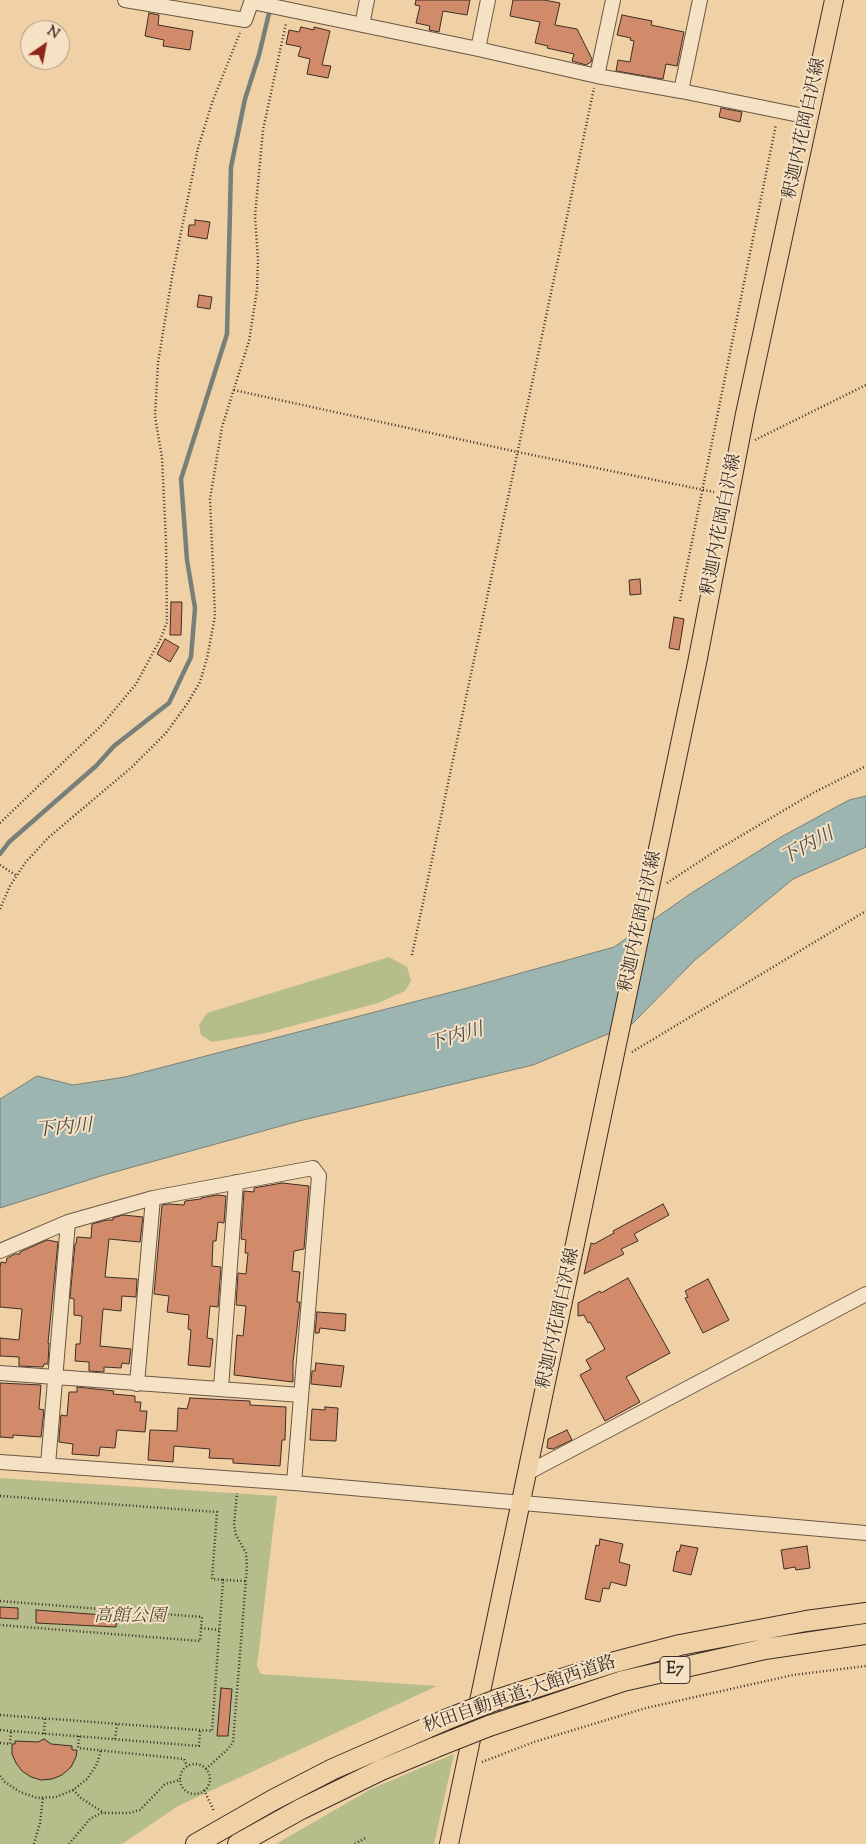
<!DOCTYPE html>
<meta charset="utf-8">
<style>
body{margin:0}
#map{position:relative;width:866px;height:1844px;overflow:hidden;background:#f0d1a5;font-family:"Sorts Mill Goudy",serif}
canvas{display:block}
.north{position:absolute;left:20px;top:20px;width:50px;height:50px;box-sizing:border-box;background:#f5e1c4;border:1px solid #ab9985;border-radius:50%;rotate:33deg;font-size:14px;font-weight:700;line-height:20px;text-align:center;color:#3c2e26}
.north::after{content:'';display:block;margin:auto;width:18px;height:22px;background:#8f2418;clip-path:polygon(50% 0,100% 100%,50% 72%,0 100%)}
</style>
<div id="map">
<canvas width="866" height="1844"></canvas>
<div class="north">N</div>
</div>
<script>
const g = document.querySelector('canvas').getContext('2d');
g.lineJoin = 'round';
function fillPath(path, color) { g.fillStyle = color; g.fill(path, 'evenodd'); }
const poly = rows => new Path2D(rows.map(r => 'M' + r).join(''));
function trace(path, color, width, dash) { g.strokeStyle = color; g.lineWidth = width; g.lineCap = dash ? 'butt' : 'round'; g.setLineDash(dash || []); g.stroke(path); }
function drawText(font, color, halo, rows, align = 'center') {
  g.font = font + ' "Sorts Mill Goudy","Noto Serif JP",serif'; g.lineWidth = 4; g.setLineDash([]); g.textBaseline = 'middle'; g.strokeStyle = halo; g.fillStyle = color; for (const [text, x, y, turn = 0] of rows) {
    g.save(); g.translate(x, y); g.rotate((+turn || 0) * Math.PI / 180); g.textAlign = isNaN(turn) ? turn : align; if (halo) g.strokeText(text, 0, 0); g.fillText(text, 0, 0); g.restore();
  }
}
const green = poly([
 [389,957,407,967,411,981,405,991,378,1003,266,1033,212,1042,201,1035,199,1025,207,1013],
 [0,1478,277,1496,257,1666,261,1674,437,1686,178,1806,122,1844,0,1844],
 [454,1754,434,1844,276,1844,371,1789]
]);
const water = poly([
 [866,796,866,847,793,879,695,960,632,1024,533,1065,299,1121,104,1175,0,1208,0,1099,37,1076,73,1085,125,1077,471,987,614,947,693,892,781,837,849,800,866,796]
]);
const stream = poly([
 [0,854,9,842,96,766,114,746,169,703,191,657,195,608,187,560,181,479,227,334,231,167,245,99,259,55,270,9]
]);
const building = poly([
 [416,0,470,0,467,15,443,11,439,32,429,30,430,26,416,23,420,6,415,5,416,0],
 [513,0,544,0,560,3,555,25,577,29,592,59,591,62,586,65,572,61,574,54,547,48,548,46,535,43,540,22,510,16,513,0],
 [149,13,159,15,158,25,193,31,190,50,163,46,164,40,145,36,149,13],
 [622,15,652,21,651,25,684,32,677,66,666,64,663,79,616,71,618,60,630,62,634,41,630,40,631,38,617,35,622,15],
 [301,27,314,30,314,27,330,31,322,65,331,66,328,78,307,74,310,59,298,56,301,47,286,44,289,30,299,32,301,27],
 [721,108,742,112,740,122,719,117,721,108],
 [195,220,210,222,207,239,188,236,189,225,195,225,195,220],
 [199,295,212,297,210,309,197,307,199,295],
 [640,579,641,594,630,595,629,580,640,579],
 [171,602,182,602,181,635,170,635,171,602],
 [674,617,684,619,679,650,669,648,674,617],
 [165,639,179,647,170,662,157,654,165,639],
 [282,1183,309,1186,304,1249,294,1251,292,1271,300,1272,297,1302,300,1302,293,1362,293,1382,234,1375,237,1335,243,1336,246,1306,236,1305,238,1273,246,1274,248,1253,245,1253,246,1240,241,1239,244,1191,254,1192,254,1188,282,1183],
 [217,1195,226,1196,224,1223,218,1222,216,1241,213,1241,212,1266,221,1267,218,1307,210,1306,207,1338,213,1339,210,1367,188,1365,191,1330,188,1329,189,1315,167,1312,169,1296,154,1294,162,1205,169,1204,184,1205,185,1201,201,1199,201,1198,217,1195],
 [663,1204,669,1215,634,1234,638,1241,621,1249,624,1254,584,1274,591,1243,594,1244,614,1233,613,1231,663,1204],
 [123,1215,143,1217,140,1242,109,1239,105,1277,137,1279,136,1297,122,1296,121,1311,103,1309,100,1346,131,1349,129,1364,122,1363,121,1368,104,1367,104,1372,89,1371,89,1362,75,1361,76,1344,80,1344,82,1316,74,1315,74,1299,70,1298,75,1244,76,1244,77,1237,91,1238,92,1224,107,1220,113,1220,113,1218,123,1215],
 [47,1240,58,1242,48,1343,49,1343,48,1364,44,1364,43,1367,19,1366,19,1357,0,1356,0,1338,19,1340,22,1309,0,1307,0,1267,1,1262,6,1263,7,1258,15,1254,20,1254,20,1252,47,1240],
 [628,1278,670,1353,626,1377,640,1402,605,1421,580,1375,591,1369,586,1360,605,1349,590,1322,588,1323,584,1315,578,1316,578,1303,600,1291,601,1293,628,1278],
 [708,1279,729,1320,703,1333,685,1298,688,1297,685,1291,708,1279],
 [317,1312,346,1314,345,1331,320,1328,319,1333,315,1333,317,1312],
 [316,1363,344,1366,341,1387,311,1384,312,1371,315,1371,316,1363],
 [0,1383,41,1385,39,1409,44,1410,41,1437,13,1435,13,1438,0,1437,0,1383],
 [77,1387,114,1391,113,1394,135,1396,135,1402,141,1402,140,1411,147,1411,145,1432,117,1430,115,1448,100,1447,99,1456,72,1454,73,1444,59,1442,59,1439,61,1415,67,1416,69,1392,77,1392,77,1387],
 [190,1398,250,1401,250,1405,286,1407,285,1440,282,1440,280,1466,233,1463,233,1459,209,1458,210,1449,174,1446,173,1462,148,1460,150,1430,177,1431,178,1408,187,1409,190,1398],
 [325,1407,338,1408,336,1441,310,1440,312,1409,325,1410,325,1407],
 [567,1430,572,1440,553,1449,547,1448,548,1439,567,1430],
 [600,1539,623,1544,619,1562,630,1565,626,1586,611,1582,609,1589,603,1588,600,1602,585,1599,596,1545,599,1546,600,1539],
 [681,1545,698,1548,691,1575,673,1571,677,1551,679,1552,681,1545],
 [807,1546,810,1568,796,1570,795,1567,784,1569,781,1550,807,1546],
 [0,1607,18,1608,18,1619,0,1618,0,1607],
 [36,1610,117,1616,116,1627,36,1623,36,1610],
 [221,1688,232,1689,228,1736,217,1736,221,1688],
 [44,1739,51,1744,72,1746,72,1750,77,1750,76,1757,71,1767,62,1775,52,1779,41,1780,31,1777,22,1771,16,1763,12,1754,12,1744,15,1744,15,1741,38,1742,44,1739]
]);
const path = poly([
 [234,390,518,452,714,492],
 [755,440,866,385],
 [680,601,776,124],
 [0,823,102,725,136,684,161,638,167,622,166,541,162,458,155,416,158,363,172,277,198,148,213,100,240,33],
 [0,865,17,876],
 [667,883,717,850,813,793,866,766],
 [0,909,10,886,25,863,49,837,132,767,166,733,187,704,200,682,207,658,215,616,210,499,222,427,249,341,257,290,258,260,255,216,263,130,286,23],
 [412,955,594,88],
 [632,1052,866,911],
 [0,1496,217,1512,212,1579,223,1580],
 [0,1601,202,1617,200,1641,0,1625],
 [201,1628,219,1630],
 [0,1715,212,1731,223,1580,246,1581],
 [0,1730,199,1746,200,1731],
 [44,1734,45,1718],
 [79,1736,78,1748,184,1759,187,1766],
 [115,1739,117,1724],
 [0,1743,10,1744,11,1731],
 [482,1762,534,1742,646,1708,793,1675,866,1666],
 '180 1779a15 15 0 1 1 30 0a15 15 0 1 1-30 0Z',
 [206,1769,228,1749,233,1742,247,1566,246,1553,236,1535,234,1525,237,1493],
 [0,1776,5,1782,20,1792,37,1798,56,1797,73,1790,87,1779,97,1764,101,1750],
 [73,1790,81,1798,104,1813],
 [204,1790,214,1811],
 [34,1844,40,1823,43,1797],
 [69,1844,90,1819,101,1813,129,1813,140,1810,165,1784,180,1780],
 [355,1844,365,1838]
]);
const minor = poly([
 [125,0,245,20,252,0],
 [252,2,478,49,597,76,681,91,809,117],
 [362,25,367,0],
 [478,49,488,0],
 [597,76,613,0],
 [681,91,700,0],
 [0,1251,68,1222,153,1198,313,1168,319,1176,294,1483],
 [0,1373,301,1395],
 [137,1384,153,1198],
 [221,1388,236,1182],
 [0,1462,294,1483,866,1533],
 [48,1465,68,1222],
 [527,1473,866,1294]
]);
const major = poly([
 [449,1844,697,663,745,414,834,0]
]);
const highway = poly([
 [496,1700,615,1662,680,1645,806,1621,866,1613],
 [489,1726,623,1681,765,1649,866,1634],
 [196,1844,273,1800,333,1769,445,1720],
 [238,1844,301,1809,381,1770,436,1747]
]);
const highwayBridge = poly([
 [445,1720,496,1700],
 [436,1747,489,1726]
]);
const shields = [
 [675,1670,30]
];
const shieldNames = [
 ["E7",675,1670]
];
const streetNames = [
 ["釈迦内花岡白沢線",806,129,-78],
 ["釈迦内花岡白沢線",723,525,-79],
 ["釈迦内花岡白沢線",642,922,-78],
 ["釈迦内花岡白沢線",560,1319,-78],
 ["秋田自動車道;大館西道路",520,1696,-19]
];
const parkNames = [
 ["高館公園",130,1618]
];
const waterNames = [
 ["下内川",808,848,-28],
 ["下内川",456,1039,-16],
 ["下内川",64,1130,-5]
];
fillPath(green, '#b5bd8a');
fillPath(water, '#9db5b0');
trace(water, '#767f79', 1);
trace(stream, '#767f79', 4.5);
fillPath(building, '#d18b6b');
trace(building, '#3c2e26', 1);
trace(minor, '#695746', 16);
trace(major, '#3c2e26', 20);
trace(highway, '#3c2e26', 22);
trace(path, '#3c2e26', 2.5, [1, 2.5]);
trace(minor, '#f5e1c4', 14);
trace(major, '#f0d1a5', 18);
trace(highway, '#f0d1a5', 20);
trace(highwayBridge, '#3c2e26', 22, []);
trace(highwayBridge, '#f0d1a5', 20);
for (const [x, y, w] of shields) { const box = new Path2D(); box.roundRect(x - w / 2, y - 13.5, w, 27, 4); g.fillStyle = '#f5e1c4'; g.fill(box); trace(box, '#3c2e26', 1); }
drawText('bold 16px', '#3c2e26', null, shieldNames);
drawText('18px', '#3c2e26', '#f5e1c4', streetNames);
drawText('italic 18px', '#544b3a', '#f5e1c4', parkNames);
drawText('italic 19px', '#4f4942', '#f5e1c4', waterNames);
</script>
